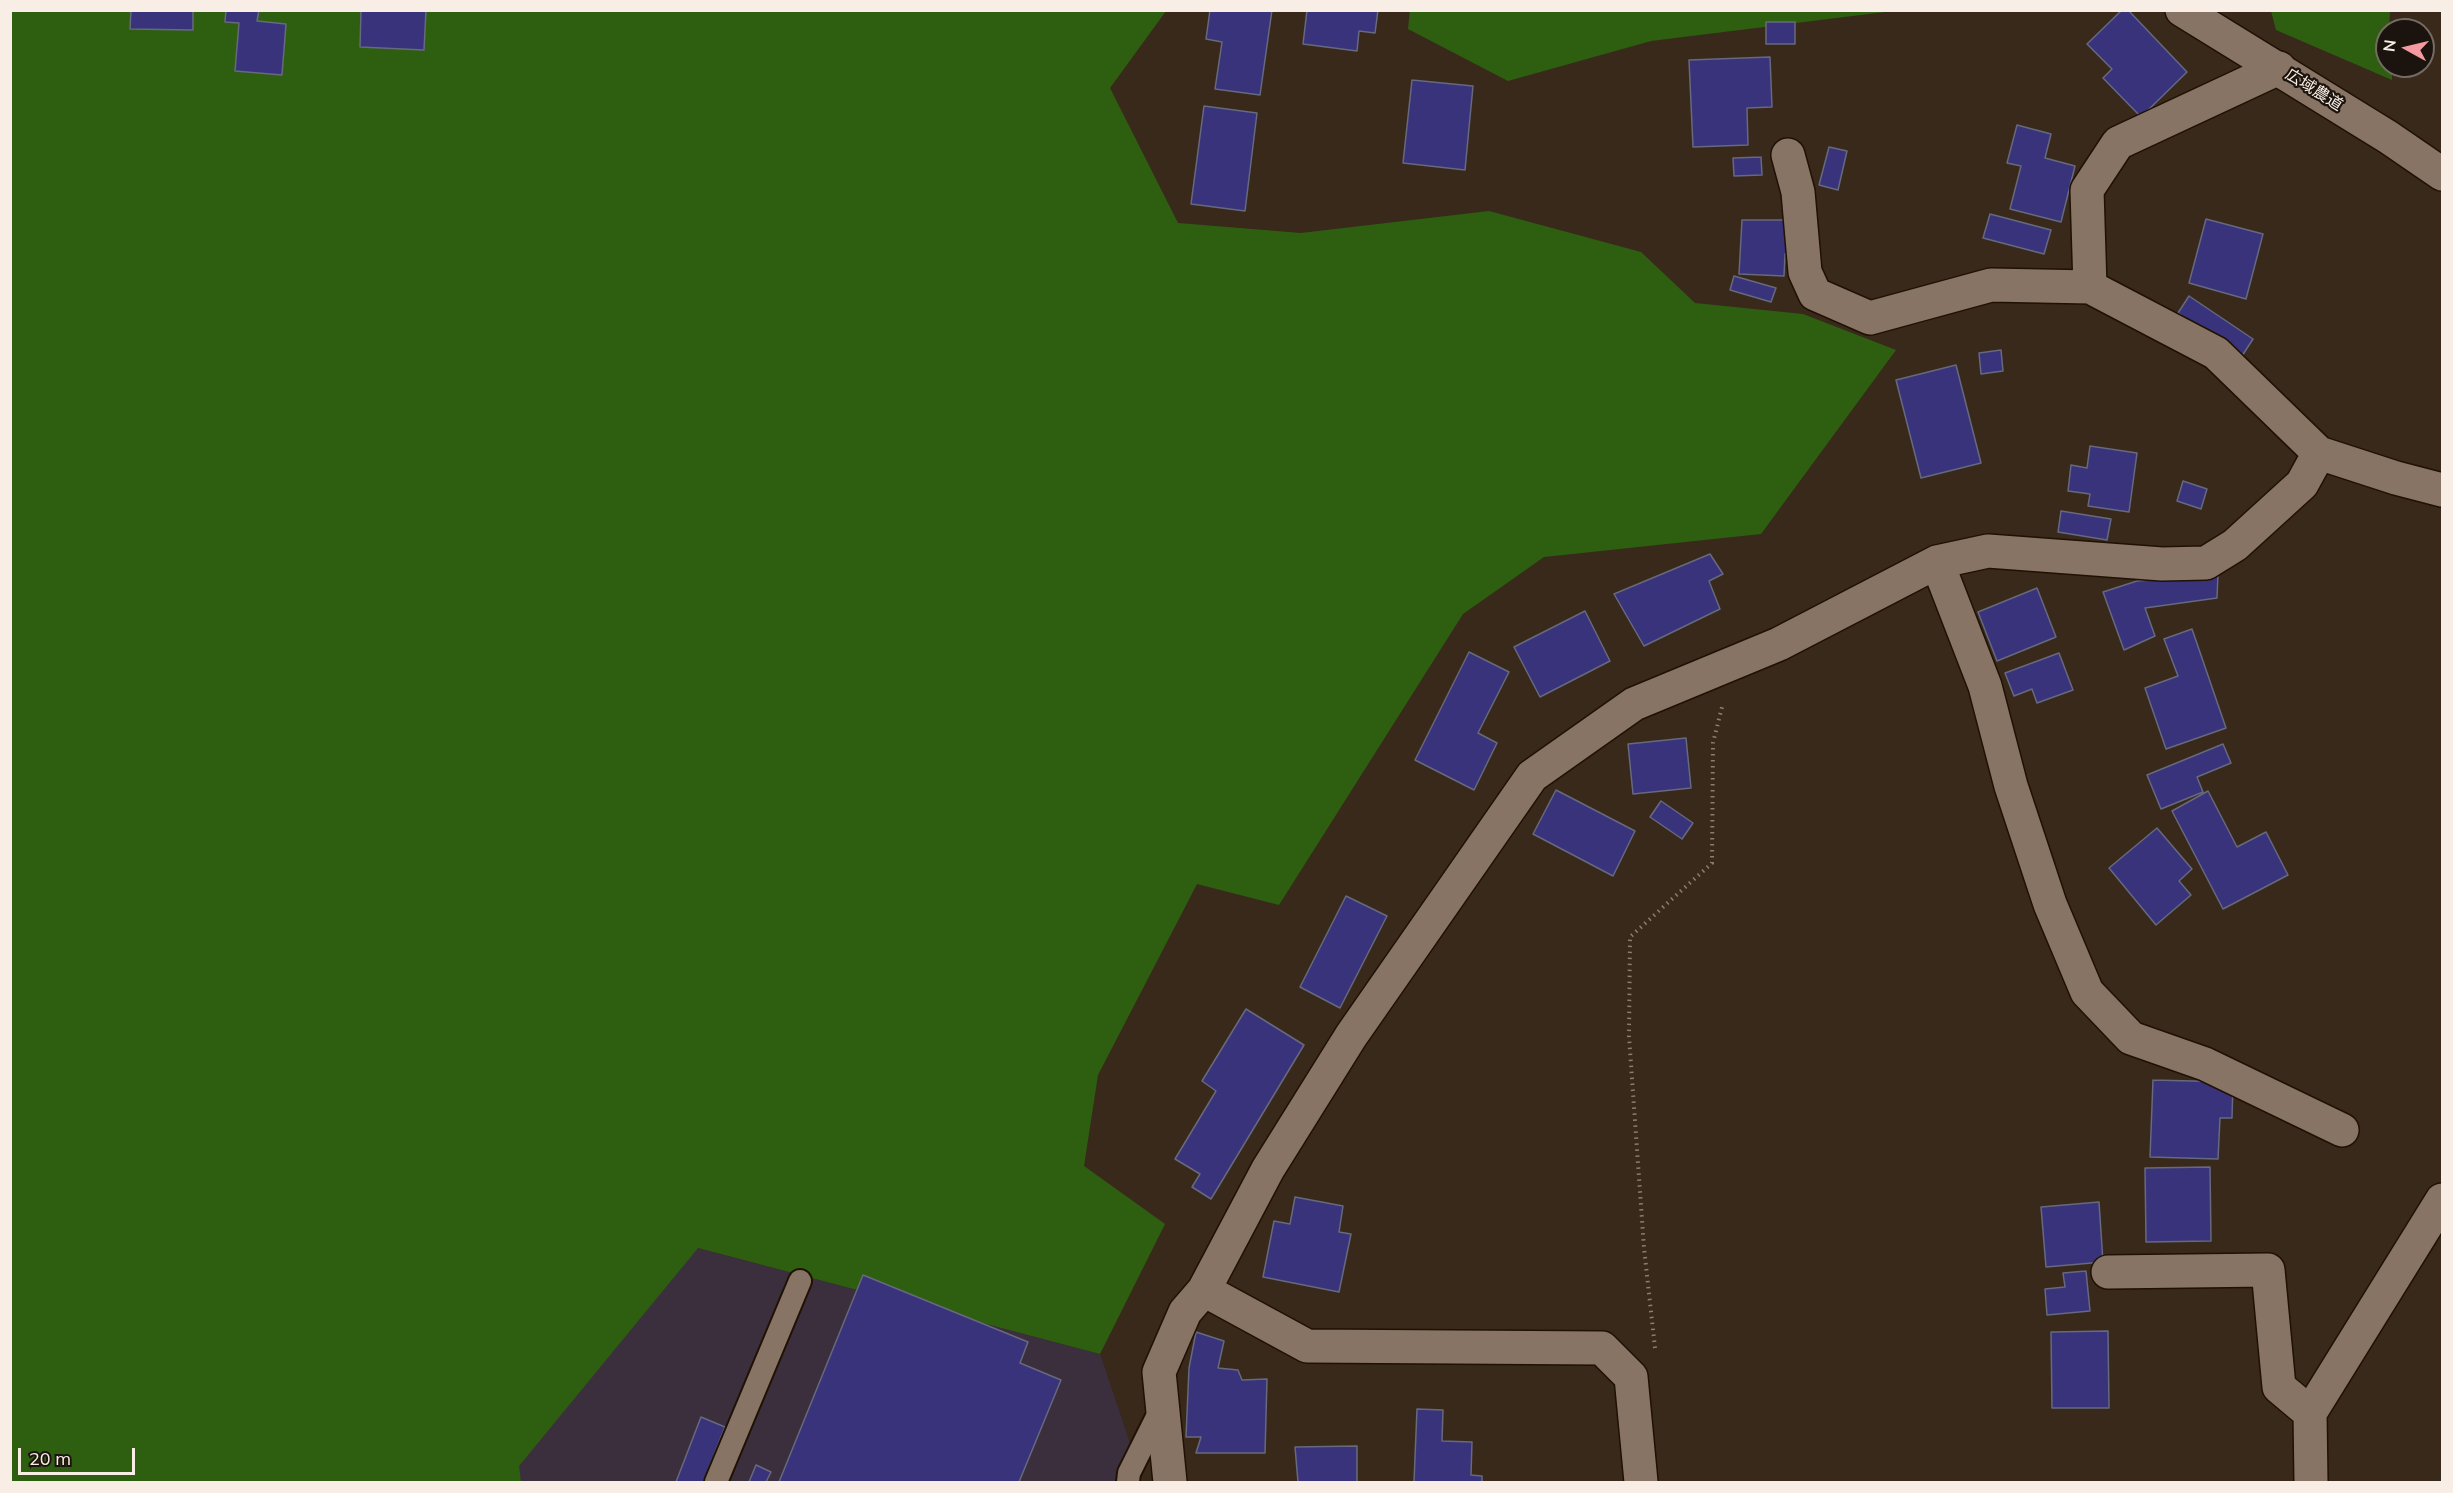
<!DOCTYPE html>
<meta charset="utf-8">
<style>
body{margin:0}
#map{position:relative;width:2453px;height:1493px;overflow:hidden;background:#39291b;font-family:Mulish,sans-serif}
canvas{display:block}
.frame{position:absolute;inset:0;border:12px solid #f9eee5;pointer-events:none}
.north{position:absolute;left:2375px;top:18px;width:60px;height:60px;box-sizing:border-box;background:#1b130d;border:2px solid #746b63;border-radius:50%;rotate:278deg;font-size:16px;font-weight:700;line-height:24px;text-align:center;color:#f9eee5}
.north::after{content:'';display:block;margin:auto;width:21px;height:27px;background:#f49aa0;clip-path:polygon(50% 0,100% 100%,50% 72%,0 100%)}
.scale{position:absolute;left:18px;top:1448px;width:117px;height:27px;box-sizing:border-box;border:3px solid #f9eee5;border-top:0;padding-left:8px;font-size:18px;line-height:21px;white-space:nowrap;color:#f9eee5;-webkit-text-stroke:4px #1b130d;paint-order:stroke}
</style>
<div id="map">
<canvas width="2453" height="1493"></canvas>
<div class="frame"></div>
<div class="north">N</div>
<div class="scale">20 m</div>
</div>
<script>
const g = document.querySelector('canvas').getContext('2d');
g.lineJoin = 'round';
function fillPath(path, color) { g.fillStyle = color; g.fill(path, 'evenodd'); }
const poly = rows => new Path2D(rows.map(r => 'M' + r).join(''));
function trace(path, color, width, dash) { g.strokeStyle = color; g.lineWidth = width; g.lineCap = dash ? 'butt' : 'round'; g.setLineDash(dash || []); g.stroke(path); }
function drawText(font, color, halo, rows, align = 'center') {
  g.font = font + ' Mulish,"Noto Sans JP",sans-serif'; g.lineWidth = 4.5; g.setLineDash([]); g.textBaseline = 'middle'; g.strokeStyle = halo; g.fillStyle = color; for (const [text, x, y, turn = 0] of rows) {
    g.save(); g.translate(x, y); g.rotate((+turn || 0) * Math.PI / 180); g.textAlign = isNaN(turn) ? turn : align; if (halo) g.strokeText(text, 0, 0); g.fillText(text, 0, 0); g.restore();
  }
}
const industrial = poly([
 [697,1248,1100,1354,1143,1482,521,1482,518,1466]
]);
const forest = poly([
 [1410,10,1893,11,1651,41,1508,81,1408,29],
 [10,11,1166,11,1110,88,1178,223,1301,233,1489,211,1641,252,1695,303,1803,314,1896,350,1761,534,1544,557,1463,614,1279,905,1197,884,1098,1075,1084,1166,1165,1224,1100,1354,698,1248,519,1466,521,1482,11,1482],
 [2271,11,2390,11,2387,66,2392,66,2392,80,2276,30]
]);
const building = poly([
 [131,10,193,10,193,30,130,29,131,10],
 [226,10,259,10,257,21,286,24,282,75,235,71,239,23,225,22,226,10],
 [361,10,426,10,424,50,360,47,361,10],
 [1210,10,1272,10,1260,95,1215,89,1222,42,1206,39,1210,10],
 [1307,10,1378,10,1375,33,1359,31,1357,51,1303,44,1307,10],
 [2122,10,2128,10,2187,72,2141,117,2103,78,2112,69,2087,44,2122,10],
 [1766,22,1795,22,1795,44,1766,44,1766,22],
 [1770,57,1772,107,1747,108,1748,145,1693,147,1689,60,1770,57],
 [1412,80,1473,86,1465,170,1403,163,1412,80],
 [1204,106,1257,113,1245,211,1191,204,1204,106],
 [2017,125,2051,134,2045,158,2075,166,2061,222,2010,209,2021,166,2007,163,2017,125],
 [1829,147,1847,151,1838,190,1819,185,1829,147],
 [1761,157,1762,175,1734,176,1733,158,1761,157],
 [1990,214,2051,230,2044,254,1983,238,1990,214],
 [2206,219,2263,234,2246,299,2189,283,2206,219],
 [1742,220,1795,220,1796,254,1785,254,1784,276,1739,274,1742,220],
 [1734,276,1776,288,1771,302,1730,290,1734,276],
 [2189,296,2253,339,2242,356,2178,313,2189,296],
 [2001,350,2003,371,1981,374,1979,353,2001,350],
 [1956,365,1981,463,1921,478,1896,380,1956,365],
 [2090,446,2137,453,2129,512,2088,506,2090,494,2068,491,2071,465,2087,468,2090,446],
 [2183,481,2207,489,2201,509,2177,501,2183,481],
 [2061,511,2111,519,2107,540,2058,532,2061,511],
 [1710,554,1723,574,1709,581,1720,609,1644,646,1614,594,1710,554],
 [2218,574,2217,598,2145,608,2155,636,2124,650,2103,592,2137,581,2218,574],
 [2037,588,2056,637,1997,661,1978,612,2037,588],
 [1585,611,1610,661,1540,697,1514,647,1585,611],
 [2192,629,2226,728,2166,749,2145,688,2178,676,2164,639,2192,629],
 [1469,652,1509,672,1478,733,1497,743,1474,790,1415,760,1469,652],
 [2059,653,2073,690,2037,703,2032,689,2014,696,2005,673,2059,653],
 [1686,738,1691,788,1633,794,1628,744,1686,738],
 [2223,744,2231,763,2197,777,2203,792,2161,809,2147,775,2223,744],
 [1556,790,1635,831,1613,876,1533,834,1556,790],
 [2208,791,2237,847,2266,832,2288,875,2223,909,2172,811,2208,791],
 [1661,801,1693,823,1682,839,1650,817,1661,801],
 [2157,828,2192,869,2179,881,2191,895,2156,925,2109,868,2157,828],
 [1346,896,1387,916,1340,1008,1300,987,1346,896],
 [1246,1009,1304,1045,1211,1199,1192,1187,1200,1174,1175,1159,1216,1091,1202,1081,1246,1009],
 [2153,1080,2233,1082,2232,1118,2220,1118,2218,1159,2150,1157,2153,1080],
 [2210,1167,2211,1241,2146,1242,2145,1168,2210,1167],
 [1295,1197,1343,1206,1339,1232,1351,1234,1339,1292,1263,1277,1274,1221,1290,1224,1295,1197],
 [2099,1202,2103,1262,2046,1267,2041,1207,2099,1202],
 [2086,1271,2090,1311,2047,1315,2045,1289,2065,1287,2063,1273,2086,1271],
 [863,1275,1028,1342,1020,1363,1061,1380,1019,1482,779,1482,863,1275],
 [2108,1331,2109,1408,2052,1408,2051,1332,2108,1331],
 [1196,1332,1224,1341,1218,1368,1238,1370,1242,1380,1267,1379,1265,1453,1196,1453,1201,1437,1186,1437,1189,1368,1196,1332],
 [1417,1409,1443,1410,1442,1441,1472,1442,1471,1475,1482,1476,1482,1482,1414,1482,1417,1409],
 [701,1417,725,1427,703,1482,676,1482,701,1417],
 [1357,1446,1357,1482,1298,1482,1295,1447,1357,1446],
 [756,1465,771,1472,766,1482,749,1482,756,1465]
]);
const path = poly([
 [1655,1348,1644,1248,1629,1036,1630,937,1712,863,1713,743,1722,707]
]);
const lane = poly([
 [716,1482,800,1281],
 [1128,1482,1129,1473,1162,1407]
]);
const street = poly([
 [1788,155,1798,192,1805,272,1815,294,1870,318,1991,285,2090,287,2216,353,2319,453],
 [2090,287,2087,190,2118,143,2279,68],
 [1937,562,1985,686,2011,786,2050,904,2087,992,2131,1038,2205,1064,2342,1130],
 [2108,1272,2268,1270,2279,1387,2310,1413],
 [1204,1290,1307,1346,1602,1348,1631,1377,1641,1482],
 [1170,1482,1159,1372,1185,1312,1204,1290,1268,1169,1351,1036,1532,776,1634,704,1779,644,1937,562,1988,551,2162,564,2206,563,2235,545,2302,484,2319,453,2396,478,2442,490],
 [2311,1482,2310,1413,2442,1200]
]);
const secondary = poly([
 [2182,10,2388,137,2442,174]
]);
const streetNames = [
 ["広域農道",2314,90,32]
];
fillPath(industrial, '#3c2f3d');
fillPath(forest, '#2e5f11');
fillPath(building, '#38337b');
trace(building, '#67697e', 1.5);
trace(lane, '#201105', 26);
trace(street, '#201105', 36);
trace(secondary, '#201105', 36);
trace(path, '#8b7d71', 4, [1.5, 4.5]);
trace(lane, '#877464', 22);
trace(street, '#877464', 33);
trace(secondary, '#877464', 33);
drawText('16px', '#f9eee5', '#1b130d', streetNames);
</script>
